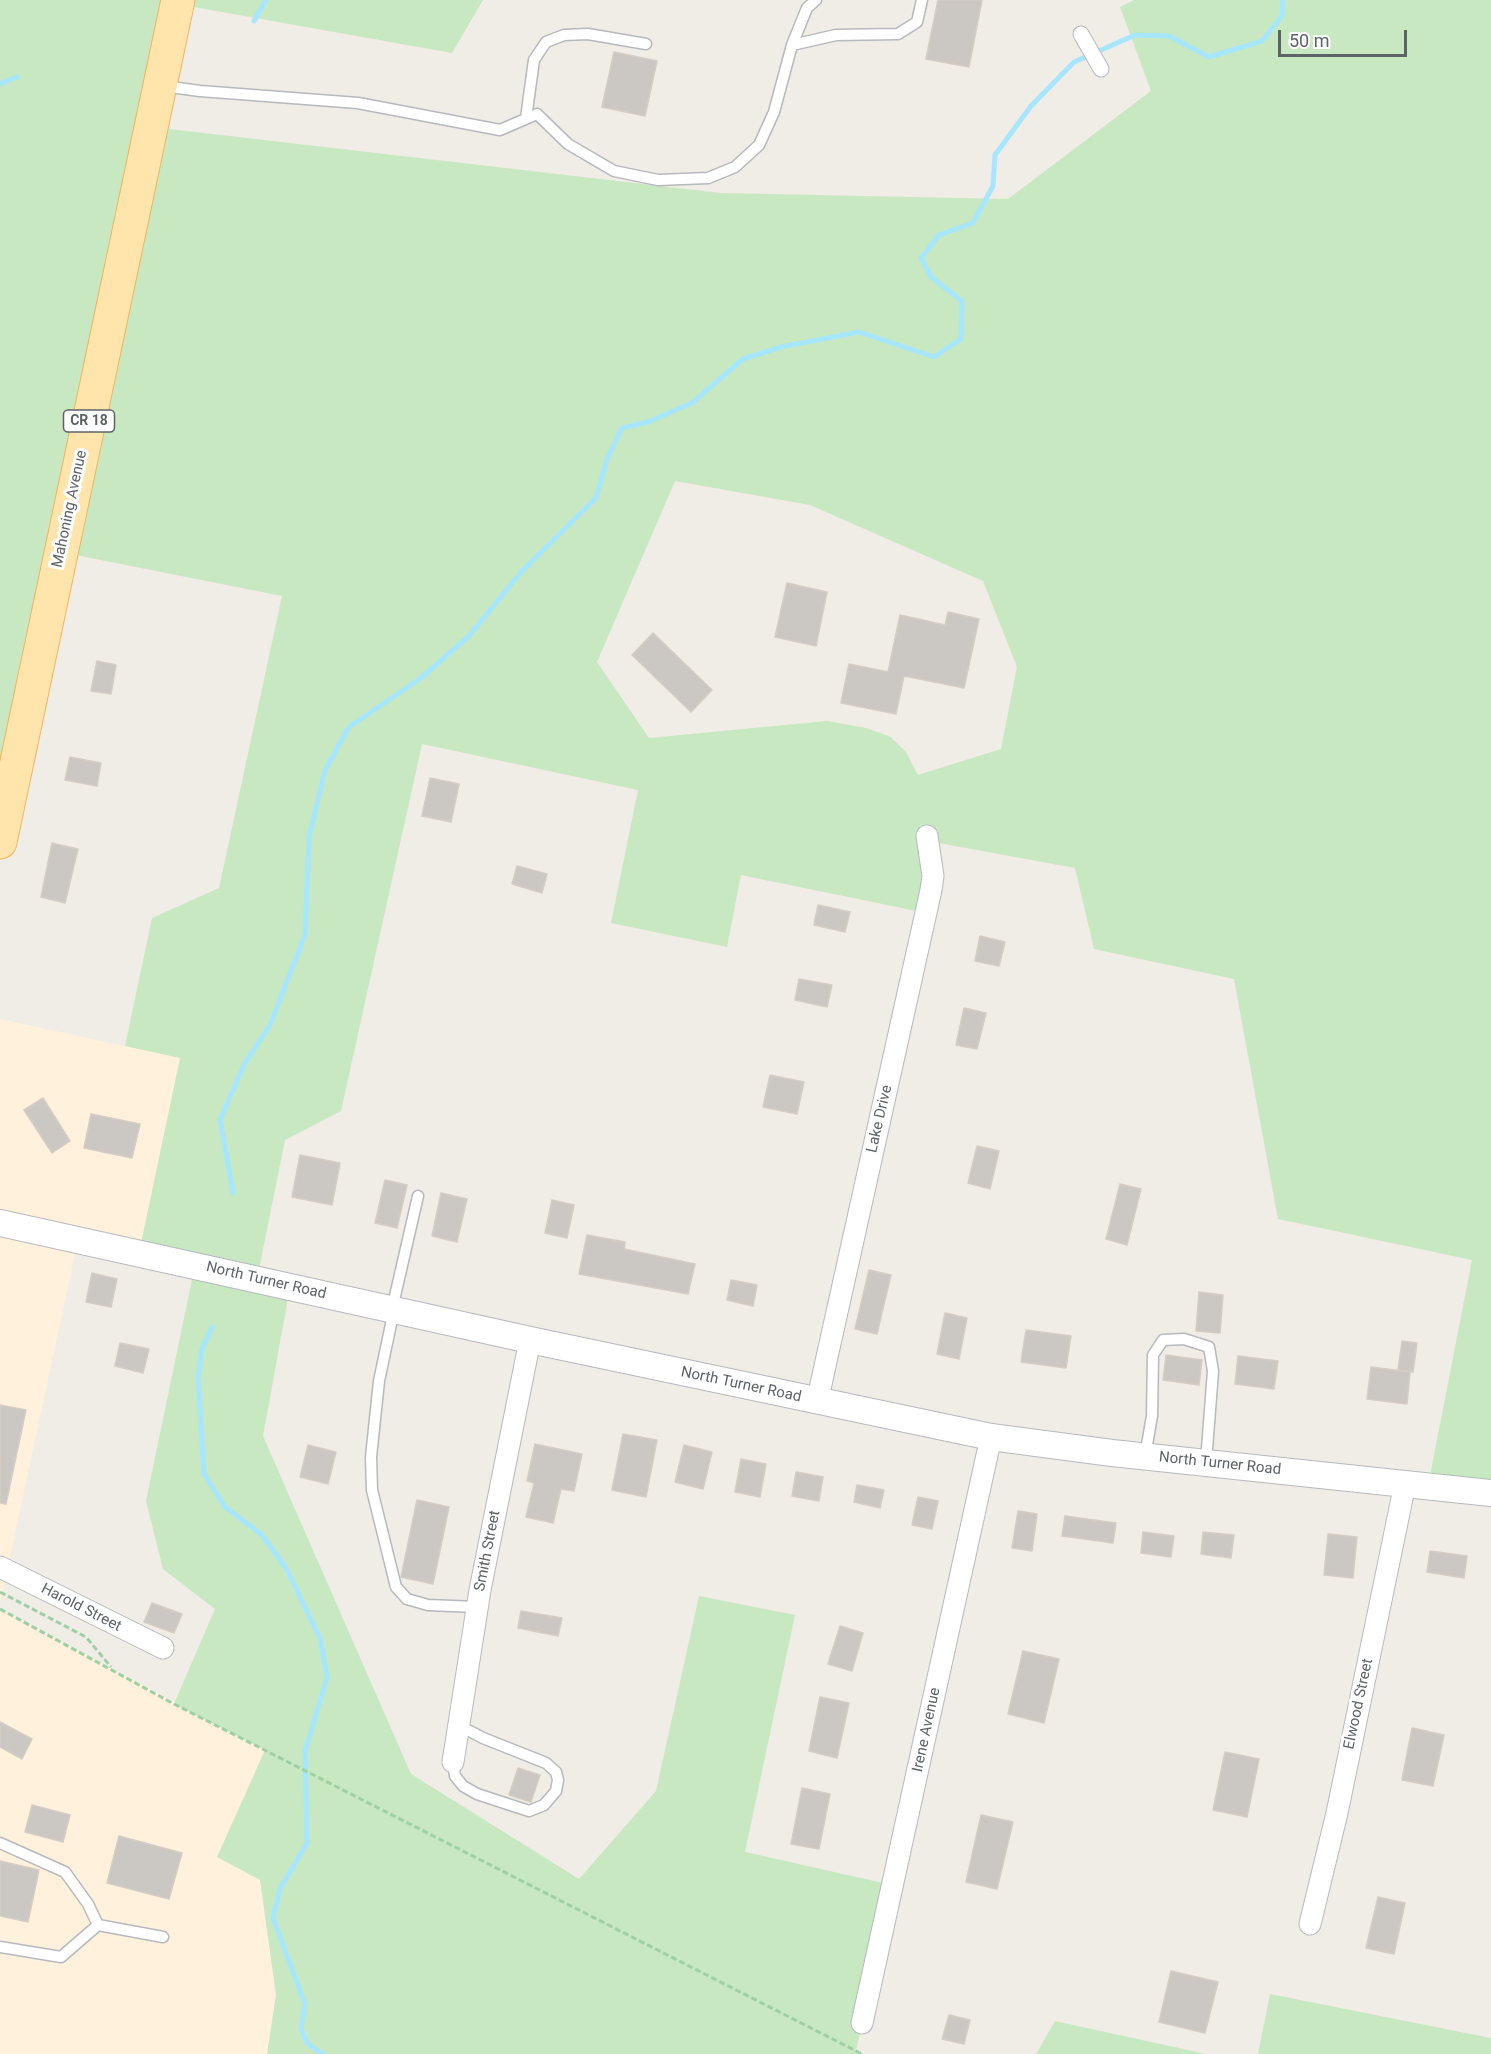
<!DOCTYPE html>
<style>
body{margin:0}
#map{position:relative;width:1491px;height:2054px;overflow:hidden;background:#f0ece6;font-family:Roboto,sans-serif}
canvas{display:block}
.scale{position:absolute;left:1278px;top:30px;width:129px;height:27px;box-sizing:border-box;border:3px solid #5d6366;border-top:0;padding-left:8px;font-size:18px;line-height:21px;white-space:nowrap;color:#5d6366;-webkit-text-stroke:4px #fff;paint-order:stroke}
</style>
<div id="map">
<canvas width="1491" height="2054"></canvas>
<div class="scale">50 m</div>
</div>
<script>
const g = document.querySelector('canvas').getContext('2d');
g.lineJoin = 'round';
function fillPath(path, color) { g.fillStyle = color; g.fill(path, 'evenodd'); }
const poly = rows => new Path2D(rows.map(r => 'M' + r).join(''));
function trace(path, color, width, dash) { g.strokeStyle = color; g.lineWidth = width; g.lineCap = dash ? 'butt' : 'round'; g.setLineDash(dash || []); g.stroke(path); }
function drawText(font, color, halo, rows, align = 'center') {
  g.font = font + ' Roboto,sans-serif'; g.lineWidth = 6; g.setLineDash([]); g.textBaseline = 'middle'; g.strokeStyle = halo; g.fillStyle = color; for (const [text, x, y, turn = 0] of rows) {
    g.save(); g.translate(x, y); g.rotate((+turn || 0) * Math.PI / 180); g.textAlign = isNaN(turn) ? turn : align; if (halo) g.strokeText(text, 0, 0); g.fillText(text, 0, 0); g.restore();
  }
}
const commercial = poly([
 [0,1019,180,1058,139,1253,78,1240,0,1603],
 [0,1609,266,1750,217,1857,260,1880,276,1995,267,2054,0,2054]
]);
const green = poly([
 [0,0,483,0,452,53,177,4,152,127,721,193,1008,199,1151,91,1120,7,1134,0,1491,0,1491,1493,1428,1486,1472,1260,1278,1219,1234,979,1094,949,1075,868,928,841,926,913,741,875,727,947,611,923,638,790,422,744,341,1111,285,1140,257,1279,290,1287,263,1436,411,1774,579,1879,656,1791,699,1596,795,1615,745,1852,892,1885,856,2051,862,2054,267,2054,276,1995,260,1880,217,1857,265,1750,174,1704,215,1609,163,1569,146,1501,195,1265,139,1253,180,1058,125,1046,152,918,219,888,282,596,61,552,0,842],
 [675,481,810,505,983,581,1017,667,1001,749,918,775,906,752,891,737,866,728,827,721,649,738,597,662],
 [1270,1994,1491,2038,1491,2054,1258,2054],
 [1055,2021,1206,2054,1036,2054]
]);
const stream = poly([
 [254,21,266,0],
 [0,84,17,77],
 [233,1193,220,1120,245,1063,270,1025,305,935,309,838,325,770,349,727,421,678,469,636,522,571,596,498,607,459,622,428,648,422,692,403,743,359,781,347,859,332,934,357,961,339,962,301,931,277,921,258,939,235,973,223,993,186,995,155,1031,106,1074,62,1135,35,1169,36,1209,57,1262,41,1282,16,1283,0],
 [212,1327,202,1349,198,1376,204,1474,225,1507,262,1535,286,1568,320,1638,327,1678,305,1751,307,1843,280,1889,273,1918,305,2004,301,2029,308,2044,323,2054]
]);
const building = poly([
 [938,0,982,0,969,67,926,59,938,0],
 [614,52,657,61,645,116,602,107,614,52],
 [787,583,827,592,816,646,775,637,787,583],
 [948,612,979,619,964,688,904,676,896,714,841,703,849,664,888,672,900,615,945,625,948,612],
 [653,633,712,690,691,712,632,655,653,633],
 [97,661,116,665,111,694,91,691,97,661],
 [70,757,101,763,97,786,65,780,70,757],
 [430,778,459,784,451,822,422,816,430,778],
 [52,843,78,849,65,903,41,897,52,843],
 [517,866,547,874,542,893,512,884,517,866],
 [818,905,850,912,845,932,814,925,818,905],
 [980,936,1005,942,999,966,975,961,980,936],
 [799,979,832,985,827,1007,795,1000,799,979],
 [964,1008,986,1013,977,1049,956,1045,964,1008],
 [770,1075,804,1082,797,1114,763,1107,770,1075],
 [43,1098,70,1141,52,1153,24,1110,43,1098],
 [91,1114,140,1124,132,1158,84,1148,91,1114],
 [977,1146,999,1151,990,1189,968,1183,977,1146],
 [300,1155,340,1163,332,1205,292,1197,300,1155],
 [385,1180,407,1185,397,1228,375,1223,385,1180],
 [1120,1184,1141,1189,1127,1245,1106,1239,1120,1184],
 [441,1193,467,1199,457,1242,432,1236,441,1193],
 [552,1200,574,1205,567,1238,545,1233,552,1200],
 [587,1235,625,1242,624,1249,695,1264,688,1294,579,1274,587,1235],
 [869,1270,891,1275,877,1334,855,1329,869,1270],
 [92,1273,117,1279,111,1307,86,1302,92,1273],
 [731,1280,757,1285,753,1306,727,1300,731,1280],
 [1199,1292,1223,1295,1220,1333,1196,1331,1199,1292],
 [945,1313,967,1318,959,1359,937,1354,945,1313],
 [1026,1330,1071,1336,1066,1368,1021,1362,1026,1330],
 [1402,1341,1417,1343,1413,1372,1398,1370,1402,1341],
 [120,1343,149,1349,143,1373,115,1366,120,1343],
 [1166,1355,1202,1360,1199,1385,1163,1380,1166,1355],
 [1238,1356,1278,1361,1274,1389,1235,1384,1238,1356],
 [1371,1367,1410,1372,1407,1404,1367,1399,1371,1367],
 [0,1405,26,1410,6,1504,0,1503,0,1405],
 [623,1434,657,1440,646,1497,612,1490,623,1434],
 [535,1444,582,1454,574,1491,561,1489,553,1523,526,1517,534,1483,527,1481,535,1444],
 [308,1445,336,1452,328,1484,300,1477,308,1445],
 [684,1445,712,1452,703,1489,675,1482,684,1445],
 [741,1459,766,1464,760,1497,735,1492,741,1459],
 [796,1472,823,1477,819,1501,792,1496,796,1472],
 [857,1485,884,1490,880,1508,854,1502,857,1485],
 [918,1497,938,1501,932,1529,912,1525,918,1497],
 [417,1500,449,1507,433,1584,401,1577,417,1500],
 [1018,1511,1037,1514,1032,1551,1012,1548,1018,1511],
 [1065,1516,1116,1523,1113,1543,1062,1536,1065,1516],
 [1143,1532,1174,1536,1171,1557,1141,1553,1143,1532],
 [1203,1532,1234,1535,1231,1558,1201,1554,1203,1532],
 [1328,1534,1357,1537,1353,1578,1324,1575,1328,1534],
 [1430,1551,1467,1556,1464,1578,1427,1572,1430,1551],
 [152,1603,182,1614,174,1633,144,1622,152,1603],
 [521,1611,562,1618,558,1636,518,1628,521,1611],
 [840,1626,863,1633,852,1671,828,1664,840,1626],
 [1023,1651,1059,1659,1044,1723,1008,1714,1023,1651],
 [820,1697,849,1703,837,1758,809,1751,820,1697],
 [0,1722,32,1739,22,1759,0,1747,0,1722],
 [1412,1728,1444,1735,1433,1786,1402,1780,1412,1728],
 [1225,1752,1259,1759,1247,1817,1213,1810,1225,1752],
 [518,1768,540,1775,531,1802,509,1795,518,1768],
 [802,1788,830,1794,819,1849,791,1844,802,1788],
 [32,1805,70,1815,63,1842,25,1832,32,1805],
 [981,1815,1013,1822,997,1889,966,1882,981,1815],
 [119,1836,182,1853,169,1899,107,1883,119,1836],
 [0,1861,39,1870,28,1922,0,1916,0,1861],
 [1378,1897,1405,1903,1394,1954,1366,1948,1378,1897],
 [1171,1971,1218,1982,1205,2033,1159,2022,1171,1971],
 [949,2015,970,2020,964,2044,942,2039,949,2015]
]);
const path = poly([
 [0,1592,86,1637,111,1667],
 [0,1609,174,1704,862,2054]
]);
const service = poly([
 [792,45,836,35,898,34,917,22,922,0],
 [163,86,200,91,358,103,500,130,537,114,568,144,614,171,658,180,708,178,735,167,759,145,774,112,792,45,807,8,816,0],
 [526,118,534,60,546,42,564,35,588,34,646,44],
 [392,1309,418,1196],
 [394,1310,379,1381,371,1457,372,1490,396,1587,407,1599,428,1605,477,1607],
 [1145,1456,1152,1416,1153,1355,1163,1340,1184,1339,1209,1347,1213,1371,1206,1462],
 [453,1762,455,1776,463,1786,477,1794,529,1811,544,1805,556,1791,558,1780,556,1772,546,1763,483,1738,458,1725],
 [0,1843,65,1872,88,1904,98,1925,163,1937],
 [0,1947,61,1957,98,1925]
]);
const pedestrian = poly([
 [1081,34,1101,69]
]);
const minor = poly([
 [817,1402,931,890,933,876,927,836],
 [0,1567,163,1648],
 [453,1762,480,1590,530,1340],
 [1310,1924,1337,1813,1405,1484],
 [862,2023,991,1437]
]);
const tertiary = poly([
 [0,1223,530,1340,991,1437,1112,1453,1491,1493]
]);
const primary = poly([
 [0,842,178,0]
]);
const shields = [
 [89,421,51]
];
const shieldNames = [
 ["CR 18",89,421]
];
const streetNames = [
 ["Mahoning Avenue",70,509,-78],
 ["Lake Drive",880,1119,-77],
 ["North Turner Road",266,1281,13],
 ["North Turner Road",741,1385,12],
 ["North Turner Road",1220,1464,6],
 ["Smith Street",488,1551,-79],
 ["Harold Street",81,1608,27],
 ["Elwood Street",1359,1704,-78],
 ["Irene Avenue",927,1730,-78]
];
fillPath(commercial, '#fff1dc');
fillPath(green, '#c8e8c2');
trace(stream, '#a7e6ff', 5);
fillPath(building, '#cbc7c2');
trace(building, '#d5cdc4', 1.5);
trace(service, '#b6b9bd', 13);
trace(pedestrian, '#b6b9bd', 17);
trace(minor, '#b6b9bd', 23);
trace(tertiary, '#b6b9bd', 28);
trace(primary, '#f5b25a', 35);
trace(path, '#9fd0a5', 3, [6, 3]);
trace(service, '#fff', 10);
trace(pedestrian, '#fff', 15);
trace(minor, '#fff', 21);
trace(tertiary, '#fff', 26);
trace(primary, '#ffe5ac', 33);
for (const [x, y, w] of shields) { const box = new Path2D(); box.roundRect(x - w / 2, y - 11, w, 22, 4.5); g.fillStyle = '#fff'; g.fill(box); trace(box, '#5d6366', 1.5); }
drawText('bold 14px', '#5d6366', null, shieldNames);
drawText('15px', '#5d6366', '#fff', streetNames);
</script>
